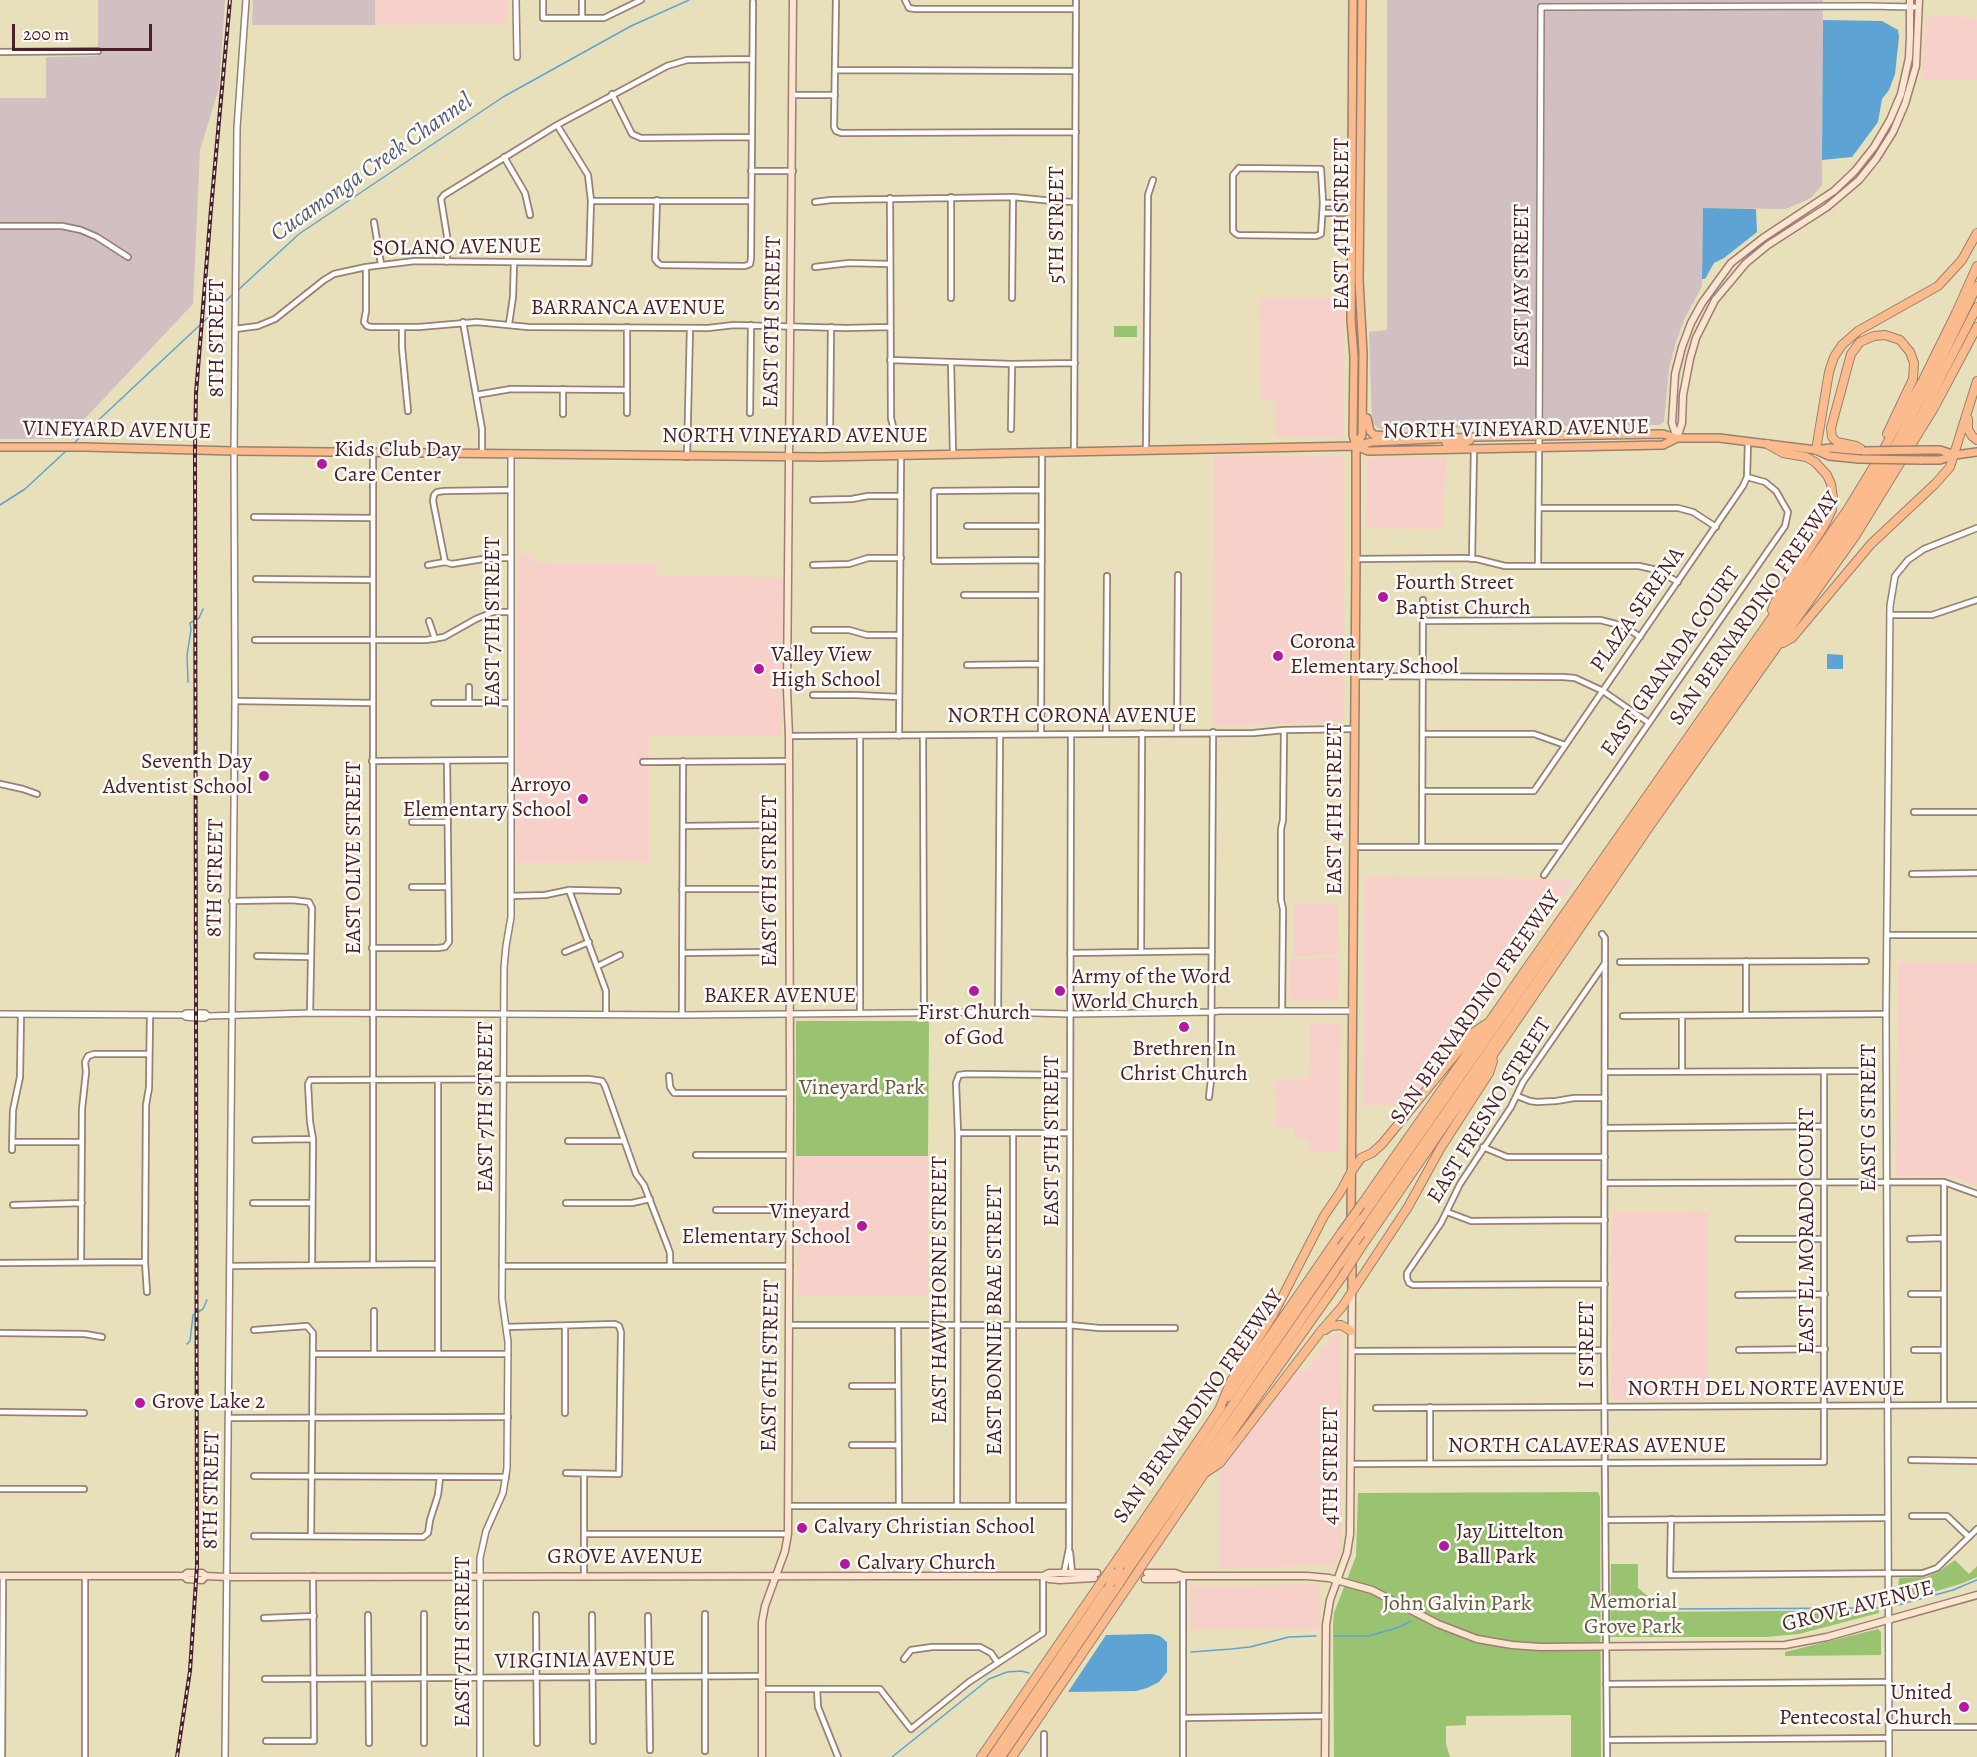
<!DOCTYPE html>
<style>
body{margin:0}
#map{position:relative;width:1977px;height:1757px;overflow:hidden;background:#e8e0bb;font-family:Alegreya,serif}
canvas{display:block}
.scale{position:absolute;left:12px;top:24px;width:140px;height:27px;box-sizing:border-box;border:3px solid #4a1f2b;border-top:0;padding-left:8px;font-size:18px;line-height:21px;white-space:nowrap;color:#4a1f2b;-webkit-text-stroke:4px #fdfcf7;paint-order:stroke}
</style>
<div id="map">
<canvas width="1977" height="1757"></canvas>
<div class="scale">200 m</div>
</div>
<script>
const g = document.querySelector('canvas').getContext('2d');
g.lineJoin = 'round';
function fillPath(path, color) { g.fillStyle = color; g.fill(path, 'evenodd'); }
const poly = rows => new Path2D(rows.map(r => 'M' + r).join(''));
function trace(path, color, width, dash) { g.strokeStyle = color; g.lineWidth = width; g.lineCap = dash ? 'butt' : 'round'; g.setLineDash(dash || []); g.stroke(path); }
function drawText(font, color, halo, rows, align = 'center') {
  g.font = font + ' Alegreya,serif'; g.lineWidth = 5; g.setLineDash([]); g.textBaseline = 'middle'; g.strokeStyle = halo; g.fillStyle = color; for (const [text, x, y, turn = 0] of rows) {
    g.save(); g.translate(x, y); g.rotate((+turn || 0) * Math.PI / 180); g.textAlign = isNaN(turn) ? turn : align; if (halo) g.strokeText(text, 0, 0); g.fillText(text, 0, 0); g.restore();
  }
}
const built = poly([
 [375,0,508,0,508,24,375,25],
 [1954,15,1977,20,1977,80,1921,79,1926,21,1934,16],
 [1259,297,1345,298,1343,438,1275,437,1275,401,1260,400],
 [1214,456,1341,456,1344,460,1343,722,1212,726],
 [1371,457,1446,457,1443,529,1365,528,1368,460],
 [518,553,530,555,538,563,657,564,657,575,783,577,782,735,649,736,649,862,516,863],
 [1364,876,1576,879,1467,1033,1407,1105,1363,1105],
 [1335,902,1338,905,1337,955,1294,956,1294,903],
 [1340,958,1338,1001,1289,1001,1290,959],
 [1898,962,1977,962,1977,1186,1949,1176,1896,1175],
 [1310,1022,1341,1023,1340,1152,1309,1153,1309,1139,1294,1138,1295,1128,1276,1128,1275,1079,1309,1078],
 [796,1156,928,1156,928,1295,797,1295],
 [1708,1211,1708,1400,1612,1400,1612,1212],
 [1341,1333,1342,1547,1335,1565,1219,1569,1219,1473,1295,1372,1310,1369,1311,1361,1335,1334],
 [1319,1584,1319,1629,1191,1629,1190,1586]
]);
const industrial = poly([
 [98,0,225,0,219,88,200,150,193,304,76,428,52,428,52,439,0,439,0,98,46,98,46,57,98,56],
 [253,0,375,0,375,25,252,25],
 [1387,0,1823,0,1822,185,1811,198,1786,209,1703,208,1702,286,1684,320,1676,342,1669,369,1664,422,1659,425,1556,426,1551,424,1548,420,1530,423,1527,427,1382,429,1378,428,1372,422,1369,332,1387,330]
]);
const green = poly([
 [1114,326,1137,326,1137,337,1114,337],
 [796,1021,929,1021,928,1156,796,1156],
 [1598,1492,1600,1497,1601,1757,1571,1757,1571,1715,1466,1716,1466,1725,1446,1726,1446,1744,1450,1757,1334,1757,1333,1625,1334,1613,1356,1556,1358,1493],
 [1955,1560,1969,1574,1977,1566,1977,1577,1963,1583,1897,1603,1899,1578,1926,1577,1938,1572],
 [1611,1564,1638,1564,1638,1588,1655,1602,1656,1612,1879,1610,1879,1613,1799,1634,1766,1637,1610,1637],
 [1878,1629,1881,1632,1881,1655,1785,1656,1785,1652]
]);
const water = poly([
 [1823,20,1882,21,1898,30,1899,37,1895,74,1889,90,1882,99,1878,122,1852,157,1822,160],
 [1703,208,1756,209,1757,232,1724,258,1714,263,1705,279,1702,279],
 [1827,654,1843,655,1843,669,1827,669],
 [1152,1634,1160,1636,1167,1642,1167,1672,1159,1682,1147,1688,1136,1691,1068,1692,1106,1635]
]);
const stream = poly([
 [238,290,299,234,503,97,631,26,689,0],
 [74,443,232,295],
 [0,505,25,489,66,451],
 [188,682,187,655,191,630,190,623,199,618,203,609],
 [187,1344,190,1341,193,1315,203,1309,207,1300],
 [1612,1598,1640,1607,1661,1609,1879,1608],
 [1898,1605,1953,1590,1977,1580],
 [1335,1636,1368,1636,1397,1628,1411,1621],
 [1191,1652,1231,1649,1250,1647,1289,1637,1316,1636],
 [892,1757,989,1679,1007,1672,1021,1671,1029,1673]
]);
const minor = poly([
 [543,0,543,18,604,18,641,0],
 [582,0,582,18],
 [836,0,834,127,836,131,841,133,1076,132],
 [905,0,909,8,915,9,1076,9],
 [0,52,98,51],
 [836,70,1076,71],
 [612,94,632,134,641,138,751,137],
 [793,95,835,95],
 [504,157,525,193,530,215],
 [1239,168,1321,169,1323,203,1321,234,1316,236,1238,235,1235,233,1233,231,1233,175,1239,168],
 [751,171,793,171],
 [890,198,891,418,894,431],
 [657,200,655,259,658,263,661,265,745,266,750,264,751,259,753,2],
 [591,201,751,201],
 [815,202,831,200,1013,197,1053,201,1075,202],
 [1323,203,1353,203],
 [1323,213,1353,213],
 [374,222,381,264],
 [0,226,62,226,81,230,97,237,128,257],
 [447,262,447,236,441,199,444,195,557,125,667,66,687,60,752,59],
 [366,267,366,311,364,322,367,326,371,327,419,327,477,322,528,327,708,328,734,325,846,328,890,327],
 [815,267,849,263,890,264],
 [951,298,951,197],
 [1012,298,1013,197],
 [463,322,482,429,482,453],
 [509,324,513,297,514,262],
 [402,327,402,348,408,411],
 [235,329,258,326,275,319,324,280,334,274,366,267,415,261,589,263,591,201,588,175,557,125],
 [890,360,1012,364,1075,363],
 [951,362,953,454],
 [563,389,563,414],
 [476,395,511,389,627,390],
 [627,413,627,327],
 [750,413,751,325],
 [1011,429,1012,364],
 [830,432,831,327],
 [1146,449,1148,195,1153,180],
 [1074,451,1076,0],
 [373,452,373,1264],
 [687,457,690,328],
 [813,500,852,499,868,496,901,496],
 [1540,508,1678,508,1693,512,1716,527],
 [254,517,373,518],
 [967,526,1042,526],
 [1356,559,1464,558,1477,559,1505,566,1639,566,1657,570,1678,582],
 [1472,559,1474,448],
 [1042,560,934,561,934,491,1042,490],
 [445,562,433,501,434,495,437,492,444,491,511,490],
 [428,565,445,562,452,564,489,558,510,558],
 [813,565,849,564,868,558,901,558],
 [1538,566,1539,447],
 [256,579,373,580],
 [964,595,1041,595],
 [1890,615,1932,615,1977,600],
 [429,621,435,639],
 [1423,621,1600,620,1624,626,1640,637],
 [814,630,849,630,867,635,900,635],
 [255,640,426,640,444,637,476,619,493,612,511,612],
 [967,665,1041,664],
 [1355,676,1563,677,1575,678,1603,691,1649,723],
 [469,687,469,703],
 [813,695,856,695,899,697],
 [235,701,373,703],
 [434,703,510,703],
 [1177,733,1178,575],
 [1041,734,1042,452],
 [1106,734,1107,576],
 [1423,734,1534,734,1565,745],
 [923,735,924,1013],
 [789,736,1254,733,1284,730,1354,729],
 [860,736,860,1013],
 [899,736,901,455],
 [372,761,511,760],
 [643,762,789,761],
 [0,784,23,789,37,794],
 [1423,791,1534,791,1743,486,1747,477,1748,441],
 [1914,812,1977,812],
 [412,822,448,822],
 [683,826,764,825],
 [1353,847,1563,847],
 [1422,847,1423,600],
 [1912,874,1977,873],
 [1544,875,1785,526,1788,512,1776,491,1765,482,1747,477],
 [412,887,447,887],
 [682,889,764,889],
 [569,890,606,991,606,1014],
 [511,896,545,895,569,890,618,891],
 [232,901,292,900,309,902,312,908,310,1013],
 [1602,934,1605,938,1604,1350,1607,1757],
 [1888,935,1977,935],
 [372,948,438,948,445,947,449,942,447,761],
 [565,952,589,942],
 [1141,952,1142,733],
 [682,953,764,952],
 [1070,953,1212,951],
 [257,956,310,957],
 [1746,961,1746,1015],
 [1620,962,1866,961],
 [598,966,620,955],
 [1282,1011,1283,909,1281,900,1281,829,1283,820,1284,730],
 [998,1012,1000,735],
 [682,1015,683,761],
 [1623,1016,1886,1014],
 [1682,1016,1682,1072],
 [1605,1072,1866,1071],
 [669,1076,670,1087,674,1093,790,1093],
 [1517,1096,1530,1101,1537,1102,1556,1101,1574,1098,1605,1098],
 [1209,1097,1211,1080,1213,732],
 [1605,1128,1824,1126],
 [958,1133,1070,1133],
 [255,1140,313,1139],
 [568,1141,624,1141],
 [13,1142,82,1142],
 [1483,1147,1507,1157,1605,1157],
 [12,1150,13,1110,20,1077,21,1014],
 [696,1155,790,1155],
 [1944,1182,1944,1405],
 [1605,1183,1944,1182,1977,1194],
 [253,1203,312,1203],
 [566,1203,632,1203,650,1199],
 [13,1205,82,1203],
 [716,1210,790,1210],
 [1447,1212,1471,1221,1605,1220],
 [1738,1239,1824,1239],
 [1910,1239,1944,1238],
 [81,1262,82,1109,86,1072,85,1062,88,1056,94,1054,149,1054],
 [0,1263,145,1262],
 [312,1264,313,1139,310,1122,308,1084,310,1080,589,1079,602,1081,605,1086,636,1174,644,1185,666,1242,670,1253,670,1265],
 [231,1266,438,1264],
 [502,1266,790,1266],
 [1605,1284,1413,1285,1409,1283,1407,1278,1407,1273,1441,1223,1460,1184,1511,1107,1523,1082,1605,963],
 [147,1292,145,1262,146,1105,149,1088,150,1015],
 [1911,1294,1944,1294],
 [1738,1295,1825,1294],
 [374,1311,374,1353],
 [789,1325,1069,1325,1099,1328,1175,1328],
 [565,1326,565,1413],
 [898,1326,899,1506],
 [506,1327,615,1324,619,1326,621,1332,619,1474,566,1473],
 [254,1330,307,1326,313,1333,311,1536],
 [0,1333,85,1334,102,1337],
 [1739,1350,1825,1349],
 [1914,1350,1944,1350],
 [1351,1351,1604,1350],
 [438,1353,438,1080],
 [313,1354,508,1354],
 [852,1386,898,1386],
 [1376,1408,1977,1405],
 [0,1412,84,1413],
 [229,1418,508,1417],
 [852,1445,898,1445],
 [1911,1460,1977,1461],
 [1350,1464,1824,1462,1824,1071],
 [1430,1464,1430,1407],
 [584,1474,584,1576],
 [254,1476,506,1477],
 [0,1489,84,1489],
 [788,1506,1069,1506],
 [957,1506,958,1133,956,1083,959,1075,966,1074,1070,1075],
 [1013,1506,1013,1133],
 [1912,1516,1947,1516,1969,1537],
 [1671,1519,1670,1575,1923,1573,1937,1568,1977,1529],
 [1606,1520,1888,1518],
 [584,1534,788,1534],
 [254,1536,423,1537,428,1533,430,1520,438,1495,440,1477],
 [1070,1552,1072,1573],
 [1064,1573,1069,1548,1071,734],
 [424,1614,424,1743],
 [368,1615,369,1743],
 [536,1615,537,1743],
 [592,1615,593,1741],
 [648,1616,650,1750],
 [264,1618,314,1616],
 [904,1659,911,1650,932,1647,980,1647,991,1653,998,1663],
 [265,1679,762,1676],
 [1606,1684,1889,1682],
 [762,1689,880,1689,911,1729,969,1682,1043,1633,1043,1576],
 [817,1689,818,1707,838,1757],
 [1183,1718,1325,1716],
 [1889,1727,1977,1727],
 [1044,1734,1044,1757],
 [1607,1740,1889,1738],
 [266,1741,314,1741,313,1576],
 [705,1751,705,1614],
 [2,1757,3,1577],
 [85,1757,85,1576],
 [1183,1757,1183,1576]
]);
const tertiary = poly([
 [516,0,517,57],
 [1539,447,1541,7,1867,6,1914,7],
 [0,1014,183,1015,186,1013,205,1013,208,1016],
 [183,1015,186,1017,196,1018,205,1018,208,1016,310,1013,682,1015,998,1012,1070,1014,1212,1012,1219,1011,1352,1011],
 [225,1757,235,701,234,451,237,128,246,0],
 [480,1757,480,1558,486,1531,503,1493,507,1468,508,1342,502,1299,504,968,506,946,511,917,511,453],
 [1889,1757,1886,1014,1890,606,1895,576,1908,560,1924,549,1977,528]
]);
const secondary = poly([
 [1677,438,1672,423,1675,374,1682,347,1691,323,1702,303,1731,263,1763,238,1834,191,1855,171,1874,147,1890,120,1901,94,1909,58,1910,36,1910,0],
 [1677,438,1682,423,1683,395,1690,359,1696,338,1715,300,1746,263,1768,245,1827,207,1859,180,1876,159,1893,132,1905,104,1916,66,1919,0],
 [1147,1573,1175,1573,1183,1576,1307,1576,1329,1578,1372,1590,1438,1624,1477,1639,1512,1645,1540,1647,1785,1645,1827,1637,1977,1595],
 [0,1576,184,1576,187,1573,202,1573,206,1576,227,1577,905,1576,1043,1576,1049,1579,1060,1580,1094,1578],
 [184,1576,187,1579,202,1580,206,1576],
 [1043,1576,1049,1573,1097,1573],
 [1145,1579,1176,1579,1183,1576],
 [762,1757,762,1622,765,1606,785,1551,788,1534,790,1093,789,736,787,689,793,0],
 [1325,1757,1326,1625,1330,1600,1347,1553,1350,1534,1352,1293]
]);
const primary = poly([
 [1367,418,1370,431,1374,435,1412,438],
 [1446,443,1466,442,1470,440],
 [1356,446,1362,435,1363,353,1359,280,1362,0],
 [1356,446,1368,451,1663,445,1677,438],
 [0,447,84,447,234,451,822,457,1356,446,1371,442,1475,437,1663,434,1677,438,1719,438,1816,450,1830,448,1864,451],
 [1926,450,1940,450,1955,455],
 [1818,451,1829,456,1859,459],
 [1920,460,1940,460,1955,455,1977,452],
 [1351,1221,1356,559,1356,446,1353,435,1354,357,1351,320,1353,0],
 [1352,1262,1352,1292]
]);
const motorway = poly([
 [1968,419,1968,429,1972,436,1977,440],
 [1767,444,1783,453,1806,457,1815,462,1827,475,1831,484,1833,498,1832,510,1824,526,1776,600,1772,610],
 [1816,450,1829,372,1834,357,1842,345,1858,331,1938,286,1962,260,1977,233],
 [1864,451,1856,446,1837,442,1832,437,1831,428,1851,354,1860,342,1874,336,1885,335,1900,340,1910,352,1914,363,1913,379,1887,434],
 [1783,643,1792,638,1871,544,1935,484,1950,467,1977,381],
 [1361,1205,1847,510,1874,466,1923,380,1956,313,1977,266],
 [1361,1219,1849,520,1898,441,1932,378,1977,286],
 [1361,1234,1853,527,1878,488,1922,414,1977,307],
 [1360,1249,1652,823,1856,535,1934,408,1977,327],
 [1325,1330,1331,1326,1341,1325,1351,1331],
 [1228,1397,1341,1233],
 [1219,1410,1231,1381,1273,1315,1324,1216,1341,1191,1351,1172,1361,1158,1372,1153,1382,1144,1465,1043,1474,1032,1486,1024],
 [1205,1473,1220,1463,1321,1331,1342,1307,1408,1207,1440,1149,1489,1073,1493,1061],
 [1110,1570,1221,1407],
 [1119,1570,1341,1247],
 [1128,1570,1341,1263],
 [1139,1570,1236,1427,1342,1277],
 [981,1757,1100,1584],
 [992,1757,1110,1584],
 [1001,1757,1119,1584],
 [1012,1757,1129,1585]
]);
const rail = poly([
 [177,1757,190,1671,197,1566,195,450,196,393,211,209,230,0]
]);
const primaryBridge = poly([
 [1864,451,1926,450],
 [1859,459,1920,460]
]);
const motorwayBridge = poly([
 [1341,1233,1361,1205],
 [1341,1247,1361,1219],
 [1341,1263,1361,1234],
 [1342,1277,1360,1249],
 [1100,1584,1110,1570],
 [1110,1584,1119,1570],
 [1119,1584,1128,1570],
 [1129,1585,1139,1570]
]);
const markers = [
 [322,464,6,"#b5179e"],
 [1383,597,6,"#b5179e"],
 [1278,656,6,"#b5179e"],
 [759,669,6,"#b5179e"],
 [264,776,6,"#b5179e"],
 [583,799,6,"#b5179e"],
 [974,991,6,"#b5179e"],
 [1060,991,6,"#b5179e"],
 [1184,1027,6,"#b5179e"],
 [862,1226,6,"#b5179e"],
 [140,1403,6,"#b5179e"],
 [802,1528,6,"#b5179e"],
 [1444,1546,6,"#b5179e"],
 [845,1564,6,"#b5179e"],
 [1964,1707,6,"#b5179e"]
];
const streetNames = [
 ["EAST 4TH STREET",1343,224,-90],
 ["5TH STREET",1058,225,-90],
 ["SOLANO AVENUE",457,248,-1],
 ["EAST JAY STREET",1523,286,-90],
 ["BARRANCA AVENUE",628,309],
 ["EAST 6TH STREET",773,322,-89],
 ["8TH STREET",218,338,-90],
 ["NORTH VINEYARD AVENUE",1516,430,-1],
 ["VINEYARD AVENUE",117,431,1],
 ["NORTH VINEYARD AVENUE",795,437],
 ["SAN BERNARDINO FREEWAY",1755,609,-55],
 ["PLAZA SERENA",1638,610,-55],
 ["EAST 7TH STREET",494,622,-90],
 ["EAST GRANADA COURT",1671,662,-55],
 ["NORTH CORONA AVENUE",1072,717],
 ["EAST 4TH STREET",1336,809,-90],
 ["EAST OLIVE STREET",355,858,-90],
 ["8TH STREET",216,878,-89],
 ["EAST 6TH STREET",771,881,-90],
 ["BAKER AVENUE",780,997],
 ["SAN BERNARDINO FREEWAY",1476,1008,-55],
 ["EAST 7TH STREET",487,1107,-90],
 ["EAST FRESNO STREET",1490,1111,-58],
 ["EAST G STREET",1870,1118,-90],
 ["EAST 5TH STREET",1053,1141,-90],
 ["EAST EL MORADO COURT",1808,1231,-90],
 ["EAST HAWTHORNE STREET",941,1290,-90],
 ["EAST BONNIE BRAE STREET",996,1320,-90],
 ["I STREET",1588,1345,-90],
 ["EAST 6TH STREET",771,1366,-89],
 ["NORTH DEL NORTE AVENUE",1766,1390],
 ["SAN BERNARDINO FREEWAY",1199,1407,-55],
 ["NORTH CALAVERAS AVENUE",1587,1447],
 ["4TH STREET",1332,1466,-90],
 ["8TH STREET",212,1490,-89],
 ["GROVE AVENUE",625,1558],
 ["GROVE AVENUE",1858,1607,-14],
 ["EAST 7TH STREET",464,1642,-90],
 ["VIRGINIA AVENUE",585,1661,-1]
];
const poiNames = [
 ["Kids Club Day",334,451],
 ["Care Center",334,476],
 ["Fourth Street",1395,584],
 ["Baptist Church",1395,609],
 ["Corona",1290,643],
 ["Elementary School",1290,668],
 ["Valley View",771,656],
 ["High School",771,681],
 ["Seventh Day",252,763,"right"],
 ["Adventist School",252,788,"right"],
 ["Arroyo",571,786,"right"],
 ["Elementary School",571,811,"right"],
 ["Army of the Word",1072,978],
 ["World Church",1072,1003],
 ["First Church",974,1014,"center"],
 ["of God",974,1039,"center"],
 ["Brethren In",1184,1050,"center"],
 ["Christ Church",1184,1075,"center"],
 ["Vineyard",850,1213,"right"],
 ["Elementary School",850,1238,"right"],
 ["Grove Lake 2",152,1403],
 ["Calvary Christian School",814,1528],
 ["Jay Littelton",1456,1533],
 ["Ball Park",1456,1558],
 ["Calvary Church",857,1564],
 ["United",1952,1694,"right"],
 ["Pentecostal Church",1952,1719,"right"]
];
const parkNames = [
 ["Vineyard Park",862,1089],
 ["Memorial",1633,1603],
 ["Grove Park",1633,1628],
 ["John Galvin Park",1457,1605]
];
const waterNames = [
 ["Cucamonga Creek Channel",372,168,-35]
];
fillPath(built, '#f7d1c9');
fillPath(industrial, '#d2bfc1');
fillPath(green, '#99c370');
fillPath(water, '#5da3d3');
trace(stream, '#5da3d3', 1.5);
trace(minor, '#998073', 8);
trace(tertiary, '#998073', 8);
trace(secondary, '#998073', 9);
trace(primary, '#998073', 10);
trace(motorway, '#998073', 10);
trace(minor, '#fff', 4.5);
trace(tertiary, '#fff', 5);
trace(secondary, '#fde4d1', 6);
trace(primary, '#fbbb8c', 7);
trace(motorway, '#fbbb8c', 8);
trace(rail, '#4a1f2b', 4);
trace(rail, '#fdfcf7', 1.5, [4.5]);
trace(primaryBridge, '#998073', 10, []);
trace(motorwayBridge, '#998073', 10, []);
trace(primaryBridge, '#fbbb8c', 7);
trace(motorwayBridge, '#fbbb8c', 8);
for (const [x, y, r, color] of markers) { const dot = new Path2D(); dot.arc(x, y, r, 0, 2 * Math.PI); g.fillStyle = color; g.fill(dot); trace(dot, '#fdfcf7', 2); }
drawText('22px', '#4a1f2b', '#fdfcf7', streetNames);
drawText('22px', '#4a1f2b', '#fdfcf7', poiNames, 'left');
drawText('22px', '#665843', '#fdfcf7', parkNames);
drawText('italic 24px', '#535a77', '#fdfcf7', waterNames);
</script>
